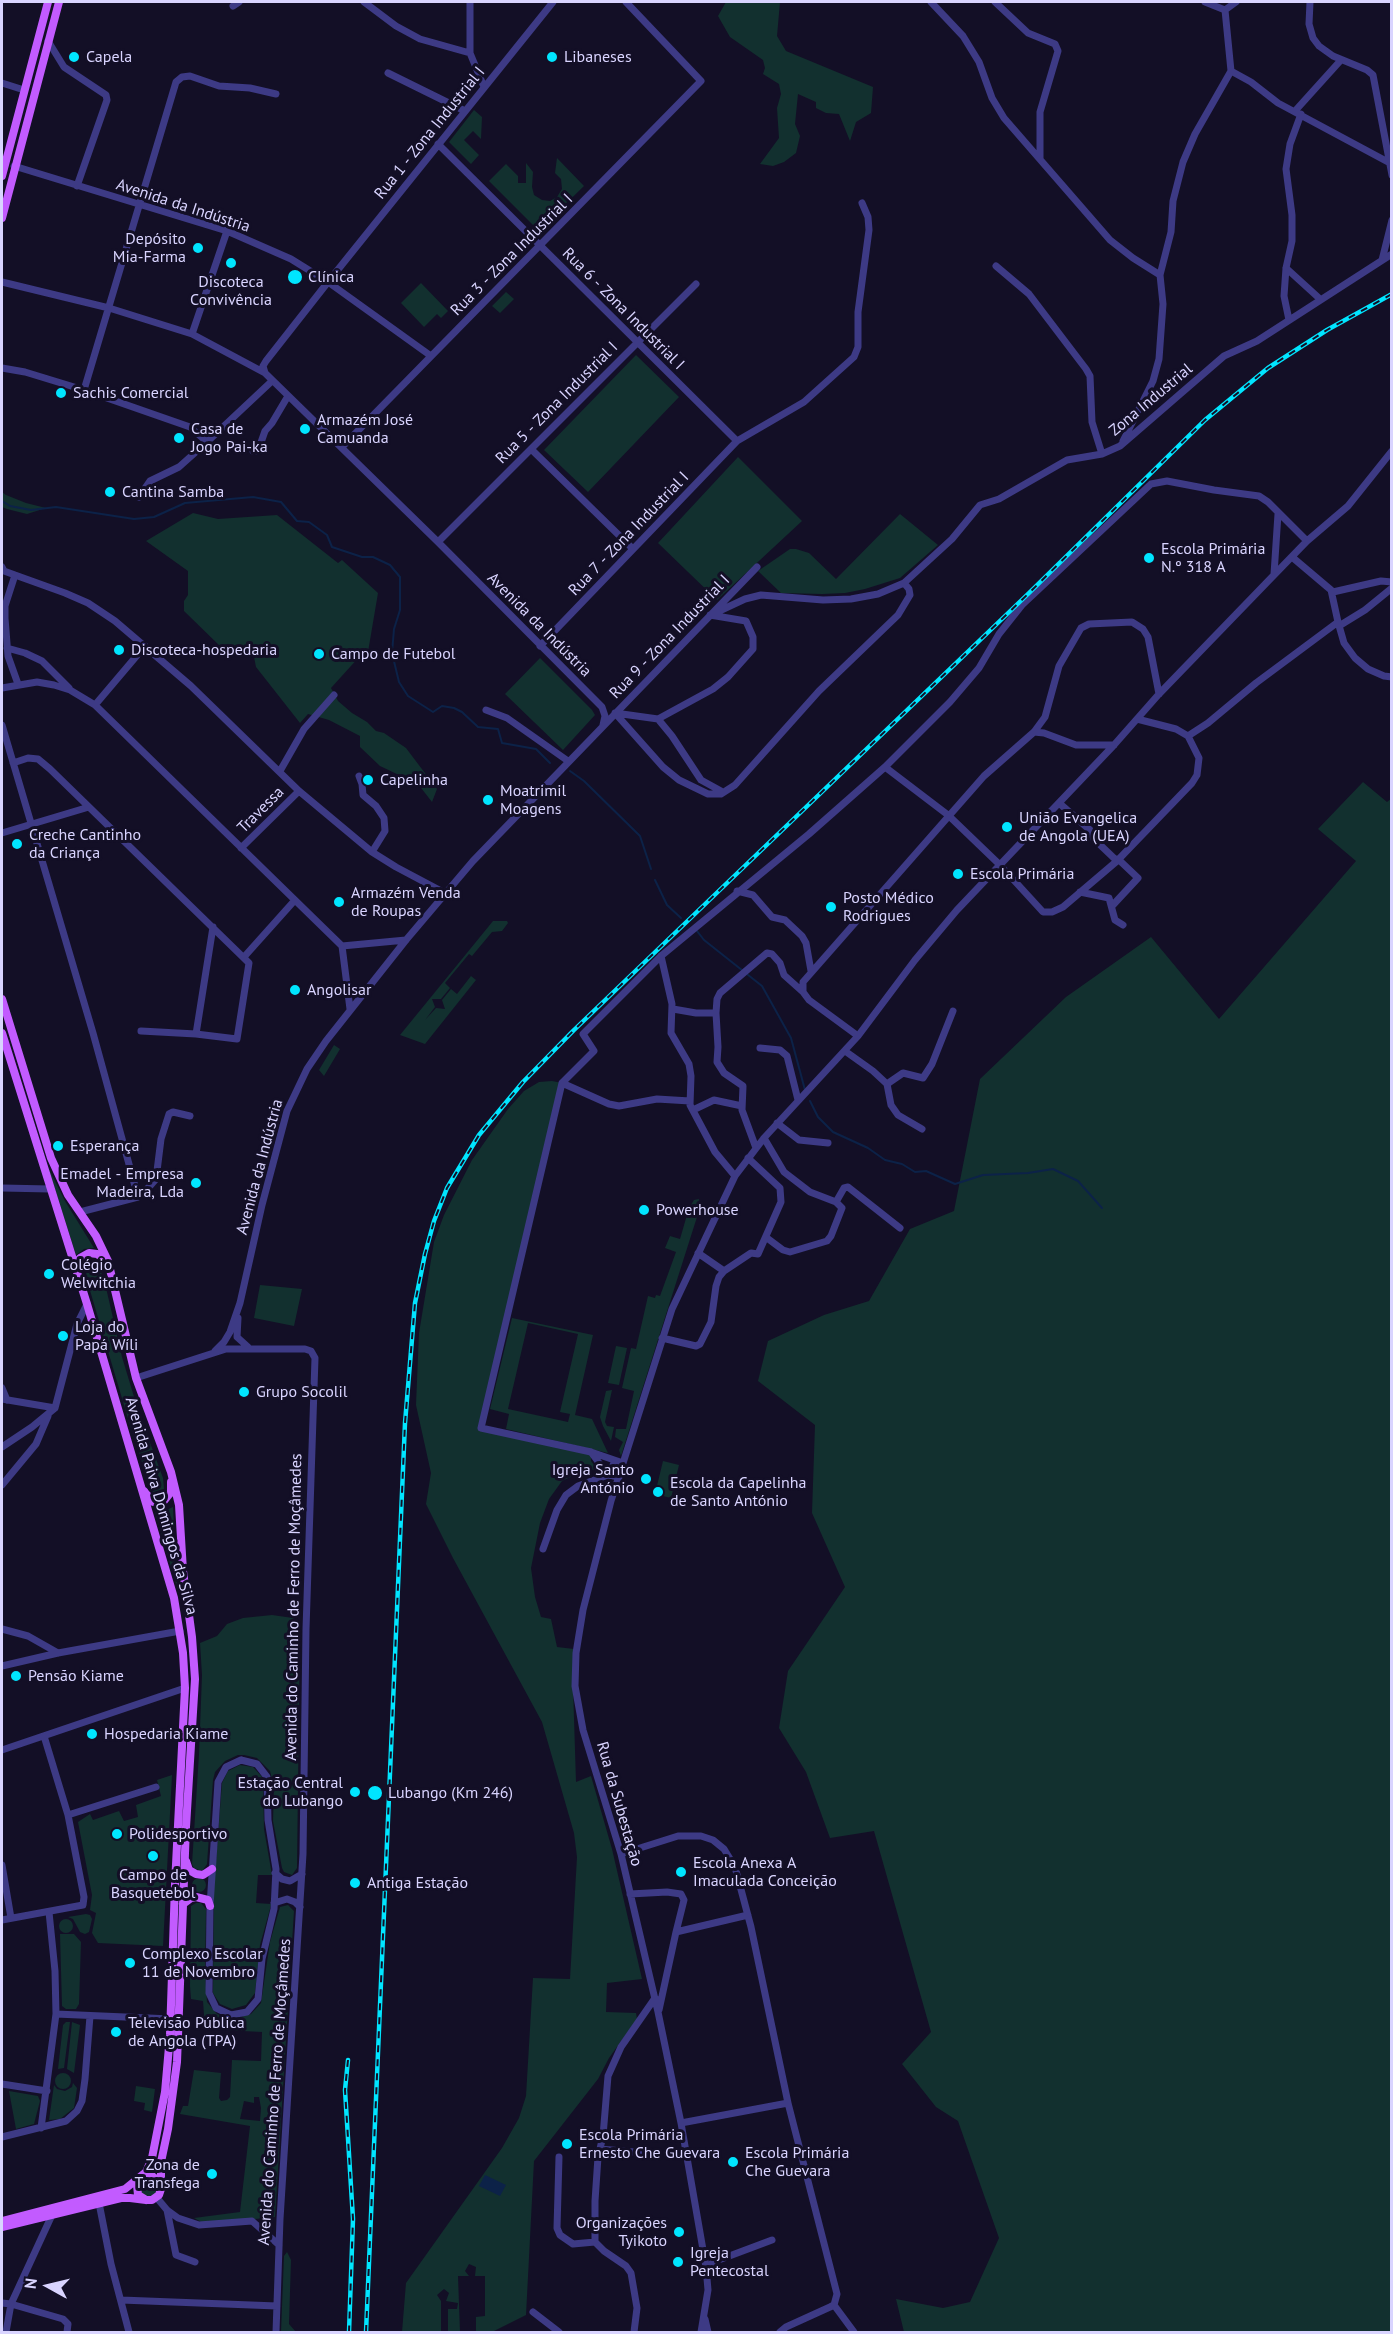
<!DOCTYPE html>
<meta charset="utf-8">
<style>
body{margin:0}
#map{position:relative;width:1393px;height:2334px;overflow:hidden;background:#130f26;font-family:"PT Sans",sans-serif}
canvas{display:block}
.frame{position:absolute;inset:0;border:3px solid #d9d4ff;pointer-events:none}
.north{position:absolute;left:18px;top:2256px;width:60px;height:60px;-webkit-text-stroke:4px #130f26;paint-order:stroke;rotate:278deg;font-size:16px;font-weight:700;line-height:24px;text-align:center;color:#d9d4ff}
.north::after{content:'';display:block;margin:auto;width:21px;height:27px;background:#d9d4ff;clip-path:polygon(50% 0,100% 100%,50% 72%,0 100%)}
</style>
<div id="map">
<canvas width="1393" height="2334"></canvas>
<div class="frame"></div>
<div class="north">N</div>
</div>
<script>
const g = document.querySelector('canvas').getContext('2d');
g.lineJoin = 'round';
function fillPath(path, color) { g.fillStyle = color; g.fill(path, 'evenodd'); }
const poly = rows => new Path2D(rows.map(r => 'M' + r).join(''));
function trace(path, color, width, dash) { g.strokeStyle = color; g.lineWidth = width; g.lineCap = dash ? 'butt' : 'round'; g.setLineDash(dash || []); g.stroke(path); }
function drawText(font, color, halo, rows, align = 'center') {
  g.font = font + ' "PT Sans",sans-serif'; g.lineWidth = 6; g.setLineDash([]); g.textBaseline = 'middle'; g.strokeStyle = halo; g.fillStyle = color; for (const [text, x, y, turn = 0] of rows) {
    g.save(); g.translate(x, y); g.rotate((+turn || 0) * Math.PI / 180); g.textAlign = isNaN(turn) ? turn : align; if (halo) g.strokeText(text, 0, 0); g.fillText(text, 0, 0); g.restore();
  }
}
const green = poly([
 [726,2,780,2,777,36,786,51,873,87,871,113,856,122,850,141,839,114,826,113,816,108,816,102,798,94,795,124,800,136,796,153,784,162,773,166,760,164,779,138,777,108,781,94,779,84,763,74,765,68,763,60,730,37,718,16],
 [474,110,482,117,481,139,473,131,464,140,479,155,471,164,449,142],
 [557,158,584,186,540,229,537,229,489,181,506,164,518,176,518,183,526,183,526,163,533,172,532,187,534,195,542,200,550,201,557,197,562,189,561,179,555,173],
 [421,283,448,311,441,318,437,314,424,327,401,303],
 [506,292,514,299,500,313,492,306],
 [636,355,679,397,588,492,544,450],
 [738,457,802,521,717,600,658,543],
 [2,492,6,495,26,503,46,508,27,514,7,509,2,507],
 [193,513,218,519,277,515,338,563,342,560,378,593,368,652,360,656,331,688,338,701,352,713,367,722,376,731,384,733,406,748,437,789,432,802,418,784,380,766,360,747,360,736,329,720,308,714,300,723,256,667,254,657,223,649,184,611,184,601,188,595,188,571,146,541],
 [900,514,938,545,900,578,865,589,845,593,822,594,781,593,758,571,790,549,796,549,809,553,836,579],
 [540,658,592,710,595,715,563,750,505,694],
 [1363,782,1387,802,1392,798,1391,2332,904,2332,896,2299,943,2308,970,2302,999,2238,958,2121,936,2107,902,2064,931,2032,874,1831,830,1838,806,1772,779,1728,788,1671,845,1587,812,1513,815,1425,758,1381,768,1341,824,1315,869,1301,910,1229,954,1211,980,1079,1066,997,1151,937,1219,1019,1356,861,1318,829],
 [493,921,507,921,508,923,502,931,492,932,472,956,469,954,445,983,450,988,441,999,432,999,435,1007,425,1020,436,1008,445,1009,442,1000,451,989,457,994,471,976,476,980,425,1044,400,1035],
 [334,1045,340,1049,324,1076,319,1070],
 [552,1081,562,1083,481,1427,591,1452,591,1461,597,1469,579,1473,562,1481,549,1499,540,1523,531,1568,535,1597,541,1617,551,1619,557,1647,574,1649,573,1686,576,1782,591,1776,612,1849,642,1979,607,1983,606,2012,636,2013,637,2019,609,2058,598,2079,534,2161,526,2315,492,2332,476,2332,476,2317,485,2316,485,2276,475,2276,476,2267,469,2264,465,2271,469,2276,458,2276,460,2332,448,2332,448,2309,457,2309,458,2303,446,2301,449,2293,444,2289,437,2295,441,2301,441,2332,402,2332,406,2283,502,2148,519,2118,526,2096,533,1978,570,1979,577,1857,574,1833,542,1722,453,1558,426,1504,431,1473,416,1405,419,1333,434,1242,444,1215,472,1160,508,1109,524,1091,539,1082],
 [48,1167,65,1201,94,1248,84,1249,76,1255],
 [699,1199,697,1217,621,1456,619,1450,623,1442,615,1437,616,1429,626,1429,634,1391,622,1388,631,1348,636,1349,648,1296,655,1298,656,1295,660,1296,676,1252,665,1248,670,1236,680,1239,689,1208,694,1200],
 [89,1263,98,1266,104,1279,122,1357,138,1410,163,1478,164,1489,160,1495,154,1494,150,1487,129,1422,86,1277,87,1265],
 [260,1285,302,1289,294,1326,254,1318],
 [512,1318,593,1335,575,1415,592,1419,608,1453,506,1429,509,1414,490,1409],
 [528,1323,578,1334,560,1412,570,1414,568,1422,508,1409],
 [616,1346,627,1348,619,1385,608,1383],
 [612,1390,605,1422,607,1426,614,1427,611,1441,603,1426,600,1417,606,1391],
 [663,1461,679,1465,671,1498,655,1494],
 [173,1507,176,1567,181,1601,155,1512,164,1511],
 [272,1615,293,1618,300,1621,297,1868,292,1875,284,1872,282,1868,273,1821,274,1787,270,1771,257,1758,244,1755,238,1755,225,1761,215,1772,213,1780,207,1864,203,1870,199,1870,194,1868,192,1864,199,1754,202,1675,200,1643,217,1636,227,1624,243,1618],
 [240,1765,253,1767,263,1778,264,1829,272,1875,258,1875,256,1903,271,1904,270,1909,260,1945,255,1993,246,2005,232,2009,220,2004,213,1993,214,1887,222,1783,228,1771],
 [172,1775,163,1946,98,1943,92,1933,96,1913,90,1910,92,1895,78,1822,90,1814,93,1820,119,1811,124,1821,138,1817,136,1805,161,1796,157,1780],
 '192 1885a7 7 0 1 1 14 0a7 7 0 1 1-14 0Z',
 [196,1903,201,1903,206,1909,205,1972,207,2002,217,2014,233,2019,251,2014,261,2003,270,1942,280,1907,288,1905,294,1911,275,2217,205,2224,194,2218,240,2212,250,2126,180,2114,183,2106,188,2106,194,2070,221,2073,219,2098,221,2101,227,2100,230,2097,232,2060,261,2061,262,2032,205,2029,203,2001,191,1999,190,1986,191,1911,191,1906],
 [254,2097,259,2097,261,2108,260,2121,240,2119,244,2101,254,2103],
 [86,1914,90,1915,92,1919,89,1932,85,1934,80,1932,73,1919,68,1917],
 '59 1926a7 7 0 1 1 14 0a7 7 0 1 1-14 0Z',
 [60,1934,74,1934,81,1942,79,2004,76,2009,66,2009,62,2006],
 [66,2022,70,2022,64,2068,58,2069,63,2025],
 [72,2022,80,2025,74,2073,67,2069],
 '55 2081a8 8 0 1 1 16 0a8 8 0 1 1-16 0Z',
 [73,2083,77,2088,74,2108,60,2119,49,2120,54,2085,57,2089,65,2091,72,2087],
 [136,2086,155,2089,152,2112,144,2110,145,2103,134,2101],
 [9,2091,38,2096,40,2101,34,2124,16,2129],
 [143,2179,156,2180,158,2192,150,2198,140,2194,139,2184],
 [287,2252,291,2260,289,2324,296,2332,281,2332,284,2256]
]);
const water = poly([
 [485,2175,506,2185,500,2196,479,2186]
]);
const stream = poly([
 [2,501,10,506,31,510,56,507,134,519,154,517,185,503,253,497,281,502,297,521,309,522,327,535,332,547,362,557,373,557,390,565,400,577,400,610,394,629,392,653,399,682,408,696,433,712,442,706,454,708,462,712,478,727,498,729,502,743,536,749,550,763],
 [570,771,584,781,640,836,651,869],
 [655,880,667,905,681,918],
 [697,931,704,940,762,986,791,1038,805,1090],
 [810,1101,818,1117,833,1132,868,1148,885,1160,902,1164,915,1172,926,1171,955,1184,983,1175,1028,1173,1053,1169,1078,1181,1102,1208]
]);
const minor = poly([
 [364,2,396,26,420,39,470,53],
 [470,2,470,53,484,87],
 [931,2,963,36,979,62,992,98,1004,118,1110,240,1133,258,1160,275],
 [995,2,1028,33,1055,44,1058,51,1040,112,1040,158],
 [1205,2,1225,10],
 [1310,2,1309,24,1313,38,1319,46,1333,56,1367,70,1373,75,1392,175],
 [233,6,239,2],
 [48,41,64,67,106,95,107,100,77,186],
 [1231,71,1251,82,1278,103,1388,162],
 [388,73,465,111],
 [2,83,24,90],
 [1295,111,1341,60],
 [438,144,737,441],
 [14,166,227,231,291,259,328,282,266,361,263,366,265,373,438,542,602,707,605,716,603,725],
 [1382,260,1392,220],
 [996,266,1029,294,1086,369,1090,376,1092,422,1102,454],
 [1286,268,1320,299],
 [2,282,109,308,192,334,265,373],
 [1289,320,1284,296,1286,268,1292,241,1292,215,1286,169,1290,144,1301,114],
 [192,334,227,231],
 [431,356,328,282,553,2],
 [2,368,25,372,84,390,190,427,207,442,272,381],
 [84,390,176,82,182,77,190,76,219,86,250,88,276,94],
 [1123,441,1153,381,1159,359,1163,304,1160,275,1171,232,1173,201,1183,162,1195,134,1231,71,1225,10,1236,2],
 [342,447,701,81,626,2],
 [531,449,633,549],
 [253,451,258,451,265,431,272,423,288,396],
 [139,497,150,481,179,467,207,442],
 [438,542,696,284],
 [2,567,4,571,15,575,5,606,5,618,8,656,18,684],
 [1274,574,1278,514],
 [15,575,65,593,88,603,115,621,191,686,299,791,372,852,396,867,445,893],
 [1333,592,1381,581,1392,582],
 [715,613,745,599,761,595,823,600,851,599,878,594,904,583,952,539,980,505,999,499,1067,460,1102,454,1120,446,1224,356,1257,341,1392,254],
 [710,615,746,621,753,637,753,649,728,677,713,689,658,719,672,736,701,780,721,791],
 [1338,622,1344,643,1355,658,1368,669,1384,676,1392,677],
 [1339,626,1365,610,1392,588],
 [540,646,737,441,804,402,854,357,858,347,858,312,869,230,868,217,862,203],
 [7,648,25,653,42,661,69,688],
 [2,688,37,682,54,685,70,690,95,705,342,946,350,1009],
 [95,705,145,646],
 [486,710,507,718,568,761],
 [615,713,663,767,679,780,708,794,721,794,735,785,819,691,898,615,910,595,909,589,904,583],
 [615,713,658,719],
 [2,725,93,1033,138,1197],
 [1034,732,1044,733,1076,745,1114,745],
 [1188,736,1208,723,1256,683,1338,622,1331,590,1292,557],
 [13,763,28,758,38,759,50,769,249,963,237,1039,196,1034,141,1031],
 [885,767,948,815,1000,865,1043,912,1052,912,1063,907,1117,861,1192,783,1197,775,1199,758,1188,736,1176,729,1137,719],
 [280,771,304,729,334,695],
 [359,776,362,784,363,795,376,806,384,818,385,831,372,852],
 [1059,803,1090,830,1094,839,1117,861],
 [2,833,89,807],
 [241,848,299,791],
 [737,891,753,895,772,917,785,920,802,936,806,943,811,971],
 [1080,892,1109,898,1115,920,1123,925],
 [1112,906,1138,878,1118,859],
 [342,946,406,940],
 [661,956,672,1004,671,1033,689,1064,691,1076,690,1105,715,1152,735,1176],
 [244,957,295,900],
 [673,1009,696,1013,716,1013,718,1047,717,1062,724,1073,743,1086,742,1110,756,1148],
 [716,1013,717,999,720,993,767,953,772,954,780,963,784,975,803,992],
 [196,1034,213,927],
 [858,1036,809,1000,803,992,803,982,984,776,1034,732,1045,717,1059,666,1081,628,1089,624,1132,622,1143,629,1148,637,1159,694],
 [760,1048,780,1050,787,1056,798,1100],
 [845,1051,873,1071,887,1084,891,1105,898,1115,922,1129],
 [562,1083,609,1104,619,1106,657,1099,690,1101],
 [887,1084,903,1073,923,1078,932,1064,953,1011],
 [693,1110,714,1100,742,1106],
 [777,1123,799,1140,828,1143],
 [764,1138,784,1172,810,1192,836,1202,842,1208,831,1236,827,1241,790,1252,783,1250,767,1238],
 [2,1188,50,1189],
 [836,1202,844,1188,848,1187,900,1228],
 [80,1212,138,1197,150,1186,156,1179,161,1139,169,1114,173,1112,190,1116],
 [724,1271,751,1253,758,1254,781,1202,780,1188,748,1158],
 [238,1318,237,1337,248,1347],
 [662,1338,696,1346,700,1344,711,1322,716,1286,719,1277,724,1271,698,1253],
 [215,1351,224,1342,230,1332,240,1303,262,1205,287,1111,307,1069,326,1041,406,940,473,861,757,567],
 [136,1378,226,1349,305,1349,311,1351,315,1358,306,1629,303,1854,280,2219,276,2332],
 [2,1388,7,1400],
 [2,1399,55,1408],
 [2,1447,32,1427,55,1408,77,1324,87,1304],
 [591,1452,608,1475,615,1461],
 [623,1463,591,1452,481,1428,562,1083,594,1051,583,1034,661,956,809,834,885,767,950,702,979,668,999,634,1022,605,1151,484,1167,481,1214,490,1259,496,1268,502,1307,541],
 [2,1485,36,1444,48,1416],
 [543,1549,557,1510,566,1495,578,1486,608,1475,619,1477],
 [2,1629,28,1636,58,1653],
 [2,1666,58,1653,180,1631],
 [44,1736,68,1815,156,1787],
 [2,1750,185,1688],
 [241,1760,257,1764,267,1777,268,1820,276,1869,274,1909,262,1959,258,1999,247,2012,231,2015,216,2008,209,1993,210,1906,218,1782,226,1767,241,1760],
 [621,1854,678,1836,701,1836,713,1840,724,1849,735,1867,751,1927,788,2103,837,2294,834,2305,830,2307,786,2327,780,2332],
 [2,1865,11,1918],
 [275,1873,282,1879,290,1881,302,1874],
 [630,1894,667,1892,681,1894,684,1900,676,1932,748,1915],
 [274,1903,287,1899,295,1902,300,1907],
 [2,1920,83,1905,84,1897,68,1815],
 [659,2010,676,1932],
 [56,2014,171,2019],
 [2,2084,47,2091],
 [681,2123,788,2103],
 [41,2128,56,2014,55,1971,49,1912],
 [2,2137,66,2121,77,2111,82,2101,85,2079,90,2016],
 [600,2149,646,2153],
 [559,2157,557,2228,560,2235,573,2244,595,2242],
 [157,2198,167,2210,178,2218,199,2225,252,2221,279,2245],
 [99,2203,111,2264,129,2332],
 [167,2210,176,2255,195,2262],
 [706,2267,716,2261,772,2240],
 [121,2300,277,2306],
 [2,2303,11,2304,63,2319,68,2324,67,2332],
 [834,2305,854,2332],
 [533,2312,559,2332],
 [705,2319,708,2332],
 [6,2332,11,2304,52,2215],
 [634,2332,637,2308,631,2273,626,2266,604,2251,595,2242,595,2201,598,2157,603,2136,608,2076,621,2047,655,1998],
 [701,2332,708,2290,706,2267,681,2123,658,2012,621,1854,583,1730,575,1686,576,1653,583,1610,611,1501,672,1309,735,1176,764,1138,858,1036,915,960,957,910,1114,745,1159,694,1274,575,1307,541,1348,506,1392,451]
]);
const major = poly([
 [2,176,48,2],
 [2,218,59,2],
 [2,999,51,1158,68,1195,96,1236,108,1261,136,1378,171,1472,179,1505,183,1571,192,1637,195,1679,186,1827,177,2062,168,2129,161,2162,161,2189],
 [2,1033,87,1304,174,1598,183,1653,185,1688,175,1884,170,2035,165,2092,152,2158,146,2172,125,2189,2,2221],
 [76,1270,80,1258,89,1253,97,1254,107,1261],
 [144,1491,153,1502,163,1502,171,1492,171,1482],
 [186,1861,189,1870,196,1874,203,1875,212,1869],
 [183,1904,191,1898,196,1897,208,1900,210,1906],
 [2,2227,121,2198,130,2198,146,2200,152,2200,159,2195,161,2189,160,2182,152,2176,142,2177,137,2185,138,2195,146,2200]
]);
const rail = poly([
 [348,2060,345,2090,353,2219,349,2332],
 [366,2332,405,1423,415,1303,425,1254,434,1221,447,1188,479,1135,523,1082,574,1030,1029,593,1205,420,1268,368,1327,330,1392,294]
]);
const markers = [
 [74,57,6,"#00e5ff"],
 [552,57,6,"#00e5ff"],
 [198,248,6,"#00e5ff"],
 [231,263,6,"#00e5ff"],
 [295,277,8,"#00e5ff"],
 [61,393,6,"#00e5ff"],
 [305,429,6,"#00e5ff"],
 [179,438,6,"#00e5ff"],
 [110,492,6,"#00e5ff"],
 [1149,558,6,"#00e5ff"],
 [119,650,6,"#00e5ff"],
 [319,654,6,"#00e5ff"],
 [368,780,6,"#00e5ff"],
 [488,800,6,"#00e5ff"],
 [1007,827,6,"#00e5ff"],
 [17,844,6,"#00e5ff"],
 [958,874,6,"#00e5ff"],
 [339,902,6,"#00e5ff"],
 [831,907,6,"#00e5ff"],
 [295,990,6,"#00e5ff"],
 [58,1146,6,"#00e5ff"],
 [196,1183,6,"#00e5ff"],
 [644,1210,6,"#00e5ff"],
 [49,1274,6,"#00e5ff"],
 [63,1336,6,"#00e5ff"],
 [244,1392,6,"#00e5ff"],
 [646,1479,6,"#00e5ff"],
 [658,1492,6,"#00e5ff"],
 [16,1676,6,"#00e5ff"],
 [92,1734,6,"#00e5ff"],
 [355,1792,6,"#00e5ff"],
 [375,1793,8,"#00e5ff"],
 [117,1834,6,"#00e5ff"],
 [153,1856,6,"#00e5ff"],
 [681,1872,6,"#00e5ff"],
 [355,1883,6,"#00e5ff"],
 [130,1963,6,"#00e5ff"],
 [116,2032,6,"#00e5ff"],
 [567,2144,6,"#00e5ff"],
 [733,2162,6,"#00e5ff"],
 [212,2174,6,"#00e5ff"],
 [679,2232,6,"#00e5ff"],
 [678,2262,6,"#00e5ff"]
];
const poiNames = [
 ["Capela",86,57],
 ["Libaneses",564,57],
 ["Depósito",186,239,"right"],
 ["Mia-Farma",186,257,"right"],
 ["Clínica",308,277],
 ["Discoteca",231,282,"center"],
 ["Convivência",231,300,"center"],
 ["Sachis Comercial",73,393],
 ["Armazém José",317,420],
 ["Camuanda",317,438],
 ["Casa de",191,429],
 ["Jogo Pai-ka",191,447],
 ["Cantina Samba",122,492],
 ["Escola Primária",1161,549],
 ["N.º 318 A",1161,567],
 ["Discoteca-hospedaria",131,650],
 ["Campo de Futebol",331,654],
 ["Capelinha",380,780],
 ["Moatrimil",500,791],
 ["Moagens",500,809],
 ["União Evangelica",1019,818],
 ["de Angola (UEA)",1019,836],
 ["Creche Cantinho",29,835],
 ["da Criança",29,853],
 ["Escola Primária",970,874],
 ["Armazém Venda",351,893],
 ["de Roupas",351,911],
 ["Posto Médico",843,898],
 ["Rodrigues",843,916],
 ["Angolisar",307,990],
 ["Esperança",70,1146],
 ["Emadel - Empresa",184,1174,"right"],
 ["Madeira, Lda",184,1192,"right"],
 ["Powerhouse",656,1210],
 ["Colégio",61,1265],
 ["Welwitchia",61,1283],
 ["Loja do",75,1327],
 ["Papá Wíli",75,1345],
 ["Grupo Socolil",256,1392],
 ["Igreja Santo",634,1470,"right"],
 ["António",634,1488,"right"],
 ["Escola da Capelinha",670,1483],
 ["de Santo António",670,1501],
 ["Pensão Kiame",28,1676],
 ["Hospedaria Kiame",104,1734],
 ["Estação Central",343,1783,"right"],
 ["do Lubango",343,1801,"right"],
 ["Lubango (Km 246)",388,1793],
 ["Polidesportivo",129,1834],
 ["Escola Anexa A",693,1863],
 ["Imaculada Conceição",693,1881],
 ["Campo de",153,1875,"center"],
 ["Basquetebol",153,1893,"center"],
 ["Antiga Estação",367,1883],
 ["Complexo Escolar",142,1954],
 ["11 de Novembro",142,1972],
 ["Televisão Pública",128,2023],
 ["de Angola (TPA)",128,2041],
 ["Escola Primária",579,2135],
 ["Ernesto Che Guevara",579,2153],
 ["Escola Primária",745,2153],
 ["Che Guevara",745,2171],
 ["Zona de",200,2165,"right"],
 ["Transfega",200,2183,"right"],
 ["Organizações",667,2223,"right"],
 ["Tyikoto",667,2241,"right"],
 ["Igreja",690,2253],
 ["Pentecostal",690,2271]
];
const streetNames = [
 ["Rua 1 - Zona Industrial I",430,133,-51],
 ["Avenida da Indústria",183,206,18],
 ["Rua 3 - Zona Industrial I",512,255,-45],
 ["Rua 6 - Zona Industrial I",623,309,45],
 ["Zona Industrial",1151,400,-40],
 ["Rua 5 - Zona Industrial I",557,403,-45],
 ["Rua 7 - Zona Industrial I",629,534,-46],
 ["Avenida da Indústria",539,625,45],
 ["Rua 9 - Zona Industrial I",670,637,-46],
 ["Travessa",261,810,-45],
 ["Avenida da Indústria",260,1167,-75],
 ["Avenida Paiva Domingos da Silva",161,1506,74],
 ["Avenida do Caminho de Ferro de Moçâmedes",294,1607,-89],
 ["Rua da Subestação",619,1804,74],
 ["Avenida do Caminho de Ferro de Moçâmedes",275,2092,-86]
];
fillPath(green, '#12302f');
fillPath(water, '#0c2248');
trace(stream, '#0c2248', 2);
trace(minor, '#3d3a85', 7);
trace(major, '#c25bff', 8);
trace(rail, '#00e5ff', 4.5);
trace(rail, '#130f26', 2, [7]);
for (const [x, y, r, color] of markers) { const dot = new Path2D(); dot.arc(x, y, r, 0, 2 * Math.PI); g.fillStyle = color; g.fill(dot); trace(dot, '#130f26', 2); }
drawText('16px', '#d9d4ff', '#130f26', poiNames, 'left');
drawText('16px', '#d9d4ff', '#130f26', streetNames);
</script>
